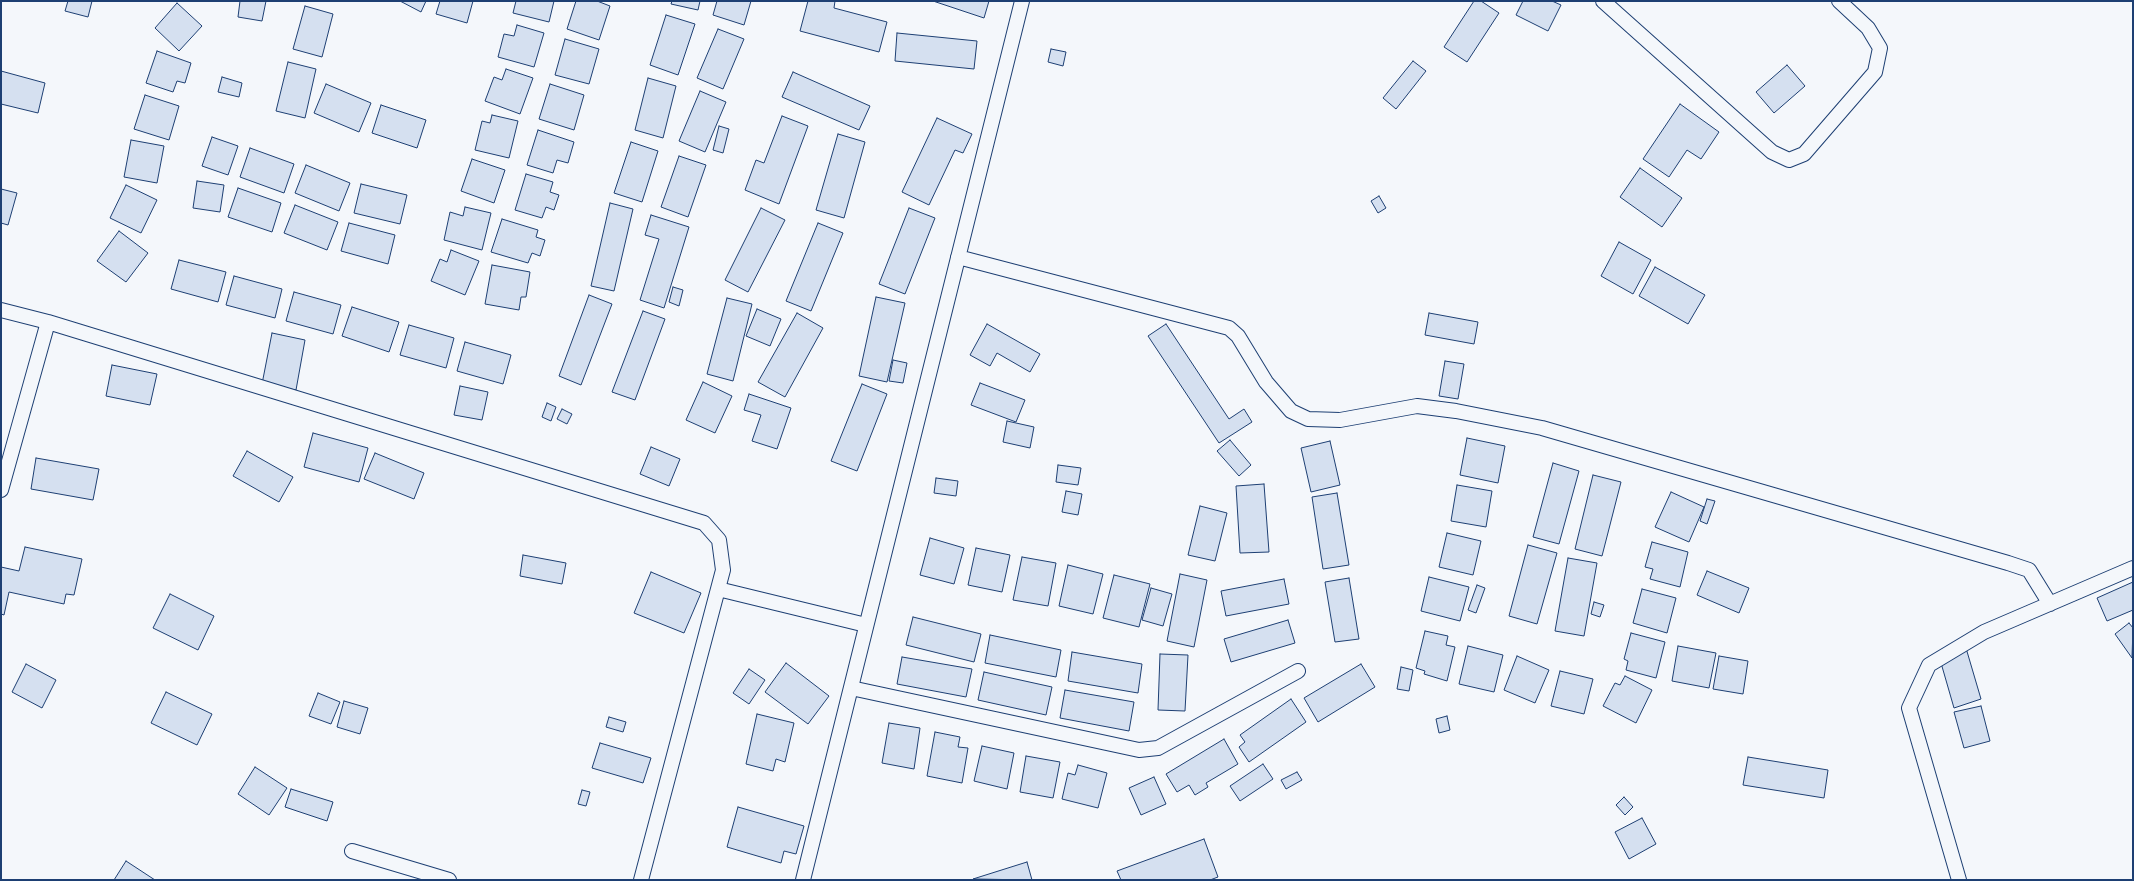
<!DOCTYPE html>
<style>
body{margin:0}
#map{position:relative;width:2134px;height:881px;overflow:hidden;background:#f4f7fb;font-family:Inter,sans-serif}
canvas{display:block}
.frame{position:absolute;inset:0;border:2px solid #1d3f73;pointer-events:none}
</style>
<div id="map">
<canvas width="2134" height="881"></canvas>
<div class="frame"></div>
</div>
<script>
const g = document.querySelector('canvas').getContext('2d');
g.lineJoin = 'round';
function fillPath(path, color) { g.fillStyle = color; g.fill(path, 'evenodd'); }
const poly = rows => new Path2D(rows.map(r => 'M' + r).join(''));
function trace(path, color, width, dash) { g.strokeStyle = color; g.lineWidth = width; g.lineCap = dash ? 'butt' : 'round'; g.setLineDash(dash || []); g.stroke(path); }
const building = poly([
 [68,1,92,1,88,17,65,11,68,1],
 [240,1,266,1,262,21,238,17,240,1],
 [400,1,426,1,421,12,400,1],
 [440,1,473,1,467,23,436,14,440,1],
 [516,1,554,1,549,22,513,13,516,1],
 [576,1,597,1,610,6,599,40,567,29,576,1],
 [672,1,700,1,698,10,671,4,672,1],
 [717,1,751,1,744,25,713,15,717,1],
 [808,1,835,1,834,8,887,22,879,52,800,31,808,1],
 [933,1,989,1,984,18,933,1],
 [1474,1,1481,1,1499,13,1467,62,1444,47,1474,1],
 [1523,1,1552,1,1561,5,1548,31,1516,15,1523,1],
 [177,3,202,26,179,51,155,28,177,3],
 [305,6,333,14,322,57,293,49,305,6],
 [666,15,695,24,678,75,650,65,666,15],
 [517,25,544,33,534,67,498,57,504,34,514,36,517,25],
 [718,29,744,39,723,89,697,78,718,29],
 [897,33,977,41,974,69,895,61,897,33],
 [565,39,599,49,589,84,555,75,565,39],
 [1051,49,1066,52,1063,66,1048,62,1051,49],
 [157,51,191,63,185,83,177,81,173,92,146,83,157,51],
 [1413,61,1426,71,1396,109,1383,98,1413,61],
 [288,62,316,69,305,118,276,111,288,62],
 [1787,65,1805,86,1774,113,1756,92,1787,65],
 [506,69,533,78,520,114,485,101,494,77,502,80,506,69],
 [1,71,45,83,38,113,1,104,1,71],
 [793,72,870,106,859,130,782,97,793,72],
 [222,77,242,83,239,97,218,92,222,77],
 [648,78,676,86,663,138,635,130,648,78],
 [326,84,371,103,359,132,314,113,326,84],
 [550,84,584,95,574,130,539,119,550,84],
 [700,91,726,102,705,152,679,141,700,91],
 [145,95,179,106,169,140,134,129,145,95],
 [1680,104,1719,132,1701,159,1687,150,1669,177,1643,159,1680,104],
 [381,105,426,120,417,148,372,133,381,105],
 [492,115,518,121,509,158,475,150,482,121,490,123,492,115],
 [782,116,808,126,779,204,745,190,756,160,764,163,782,116],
 [937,118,972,134,963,153,955,150,929,205,902,192,937,118],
 [719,126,729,129,723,153,713,150,719,126],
 [538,130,574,142,568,163,557,160,553,173,527,165,538,130],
 [838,134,865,142,844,218,816,210,838,134],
 [212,137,238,146,228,175,202,166,212,137],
 [131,140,164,146,157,183,124,177,131,140],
 [631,142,658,151,642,202,614,193,631,142],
 [250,148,294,164,284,193,240,177,250,148],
 [679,156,706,165,688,217,661,207,679,156],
 [472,159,505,170,494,203,461,191,472,159],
 [306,165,350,183,339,211,295,193,306,165],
 [1640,168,1682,198,1662,227,1620,197,1640,168],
 [526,174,553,182,550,192,559,195,554,210,546,207,542,218,515,210,526,174],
 [197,181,224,185,220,212,193,208,197,181],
 [361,184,407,195,400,224,354,213,361,184],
 [126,185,157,200,141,233,110,218,126,185],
 [238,188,281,203,272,232,228,217,238,188],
 [1,189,17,193,8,225,1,223,1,189],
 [1379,196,1386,208,1378,213,1371,201,1379,196],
 [610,203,633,209,614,291,591,286,610,203],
 [295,205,338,222,327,250,284,233,295,205],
 [465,207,491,213,482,250,444,240,450,212,463,216,465,207],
 [761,208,785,220,748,292,725,280,761,208],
 [909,208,935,218,905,294,879,284,909,208],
 [651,215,689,227,664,308,640,300,659,239,645,235,651,215],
 [502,219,538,230,536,237,545,240,540,256,532,253,528,263,491,252,502,219],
 [349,223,395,235,388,264,341,251,349,223],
 [818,223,843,233,811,311,786,301,818,223],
 [119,231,148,253,126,282,97,261,119,231],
 [1619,242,1651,260,1633,294,1601,276,1619,242],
 [451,250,479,261,465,295,431,281,440,259,447,262,451,250],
 [179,260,226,272,218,302,171,289,179,260],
 [492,265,530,272,526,297,521,297,519,310,485,304,492,265],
 [1655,267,1705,295,1688,324,1639,296,1655,267],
 [234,276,282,289,275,318,226,305,234,276],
 [673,287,683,290,679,306,669,302,673,287],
 [294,292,341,305,333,334,286,321,294,292],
 [589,295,612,304,581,385,559,376,589,295],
 [876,297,905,303,887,382,859,376,876,297],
 [727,298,752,304,733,381,707,374,727,298],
 [352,307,399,322,389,352,342,336,352,307],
 [757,309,781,319,770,346,746,336,757,309],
 [643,311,665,319,635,400,612,392,643,311],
 [797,313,823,328,785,397,758,382,797,313],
 [1429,313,1478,322,1474,344,1425,335,1429,313],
 [987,324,1040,354,1030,372,997,353,990,366,970,355,987,324],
 [1166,324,1229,419,1244,409,1252,422,1219,443,1148,336,1166,324],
 [409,325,454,338,446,368,400,355,409,325],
 [272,333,305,340,296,390,262,384,272,333],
 [465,342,511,355,503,384,457,371,465,342],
 [893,360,907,363,903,383,889,381,893,360],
 [1445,361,1464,364,1458,399,1439,396,1445,361],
 [112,365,157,374,150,405,106,396,112,365],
 [703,382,732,396,715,433,686,420,703,382],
 [980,383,1025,400,1016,422,971,405,980,383],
 [862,384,887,394,857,471,831,461,862,384],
 [460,386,488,392,482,420,454,415,460,386],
 [749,394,791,408,777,449,752,441,761,415,744,410,749,394],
 [547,403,556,407,551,421,542,417,547,403],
 [562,409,572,414,567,424,557,419,562,409],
 [1007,421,1034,427,1030,448,1003,442,1007,421],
 [313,433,368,448,359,482,304,467,313,433],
 [1467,438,1505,446,1498,483,1460,475,1467,438],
 [1230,440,1251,465,1239,476,1217,451,1230,440],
 [1330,441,1340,485,1311,492,1301,448,1330,441],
 [651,447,680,459,669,486,640,474,651,447],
 [247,451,293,477,279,502,233,476,247,451],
 [375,453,424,473,414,499,364,479,375,453],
 [36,458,99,469,93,500,31,489,36,458],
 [1553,463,1579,471,1559,544,1533,537,1553,463],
 [1058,465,1081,468,1078,485,1056,482,1058,465],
 [1593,475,1621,482,1602,556,1575,549,1593,475],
 [936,478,958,481,956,496,934,493,936,478],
 [1264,484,1269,552,1240,553,1236,486,1264,484],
 [1457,485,1492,491,1486,527,1451,521,1457,485],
 [1066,491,1082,494,1078,515,1062,512,1066,491],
 [1671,492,1704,507,1689,542,1655,527,1671,492],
 [1337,493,1349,565,1323,569,1312,497,1337,493],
 [1707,499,1715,501,1707,524,1700,521,1707,499],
 [1200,506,1227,513,1215,561,1188,555,1200,506],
 [1447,533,1481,541,1473,575,1439,567,1447,533],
 [930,538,964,548,954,584,920,575,930,538],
 [1652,542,1688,552,1680,587,1650,579,1653,569,1645,567,1652,542],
 [1528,545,1557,553,1537,624,1509,616,1528,545],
 [25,547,82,559,74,595,66,594,64,604,9,592,4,615,1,614,1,567,19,571,25,547],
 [976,548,1010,555,1002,592,968,585,976,548],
 [523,555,566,563,562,584,520,576,523,555],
 [1022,557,1056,563,1048,606,1013,600,1022,557],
 [1568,558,1597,563,1584,636,1555,631,1568,558],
 [1068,565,1103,574,1093,614,1059,606,1068,565],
 [1707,571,1749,588,1739,613,1697,595,1707,571],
 [651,572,701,593,684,633,634,613,651,572],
 [1180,574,1207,580,1194,647,1167,641,1180,574],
 [1114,575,1150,584,1139,627,1103,618,1114,575],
 [1429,577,1469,587,1460,621,1421,611,1429,577],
 [1349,578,1359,639,1335,642,1325,582,1349,578],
 [1284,579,1289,604,1226,616,1221,591,1284,579],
 [2133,582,2133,610,2107,621,2097,598,2133,582],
 [1477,585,1485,588,1476,613,1468,610,1477,585],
 [1151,588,1172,594,1163,626,1142,620,1151,588],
 [1642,589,1676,598,1667,633,1633,623,1642,589],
 [170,594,214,616,198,650,153,628,170,594],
 [1594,602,1604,605,1600,617,1591,614,1594,602],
 [913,617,981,634,974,662,906,645,913,617],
 [1288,620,1295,643,1231,662,1224,639,1288,620],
 [2129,623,2133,628,2132,658,2115,634,2129,623],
 [1425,631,1448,636,1446,645,1455,647,1447,681,1424,674,1425,671,1416,668,1425,631],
 [1631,633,1665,642,1656,678,1626,670,1628,661,1624,659,1631,633],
 [990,635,1061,650,1056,677,985,663,990,635],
 [1468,646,1503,655,1494,692,1459,684,1468,646],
 [1678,646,1716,653,1709,688,1672,681,1678,646],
 [1966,648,1981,699,1954,708,1939,656,1966,648],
 [1072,652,1142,664,1138,693,1068,681,1072,652],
 [1160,654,1188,655,1185,711,1158,710,1160,654],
 [1517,656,1549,670,1535,703,1504,690,1517,656],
 [1719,656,1748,661,1743,694,1713,689,1719,656],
 [902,657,972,669,966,697,897,684,902,657],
 [786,663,829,696,808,724,765,692,786,663],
 [26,664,56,680,42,708,12,692,26,664],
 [1361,664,1375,687,1318,722,1304,698,1361,664],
 [1401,667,1413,670,1409,691,1397,689,1401,667],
 [749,669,765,680,749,704,733,693,749,669],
 [1560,671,1593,679,1584,714,1551,706,1560,671],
 [984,672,1052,687,1046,715,978,700,984,672],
 [1625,676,1652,690,1636,723,1603,706,1615,683,1620,685,1625,676],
 [1065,690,1134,702,1129,731,1060,718,1065,690],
 [166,692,212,714,197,745,151,723,166,692],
 [318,693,340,702,331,724,309,716,318,693],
 [1291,699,1306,722,1249,762,1239,747,1245,742,1240,735,1291,699],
 [344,701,368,708,360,734,337,727,344,701],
 [1981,706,1990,741,1964,748,1954,712,1981,706],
 [757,714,794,723,785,762,776,759,773,771,746,764,757,714],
 [1447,716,1450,730,1439,733,1436,719,1447,716],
 [609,717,626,722,623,732,606,727,609,717],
 [889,723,920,728,914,769,882,763,889,723],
 [935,732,960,737,958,747,968,748,962,783,927,776,935,732],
 [1224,739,1238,764,1206,783,1208,787,1195,795,1189,785,1177,792,1166,774,1224,739],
 [600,743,651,758,643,783,592,768,600,743],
 [982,746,1014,753,1007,789,974,781,982,746],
 [1026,756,1060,762,1053,798,1020,792,1026,756],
 [1748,757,1828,770,1824,798,1743,785,1748,757],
 [1263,764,1273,779,1240,801,1230,786,1263,764],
 [1078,765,1107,773,1098,808,1062,799,1068,773,1075,775,1078,765],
 [255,767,287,788,269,815,238,794,255,767],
 [1297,772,1302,780,1286,789,1281,780,1297,772],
 [1154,777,1166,804,1141,815,1129,788,1154,777],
 [291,789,333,802,327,821,285,807,291,789],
 [582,790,590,792,586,806,578,804,582,790],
 [1624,797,1633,807,1625,815,1616,805,1624,797],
 [738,807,804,826,796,854,784,851,781,863,727,847,738,807],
 [1642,818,1656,844,1629,859,1615,832,1642,818],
 [1204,839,1218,877,1210,880,1121,880,1117,871,1204,839],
 [126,861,155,880,114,880,126,861],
 [1027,862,1032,880,973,879,1027,862]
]);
const street = poly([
 [1603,1,1772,152,1789,160,1804,154,1875,72,1880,48,1868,28,1839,1],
 [958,257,1229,328,1238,336,1266,382,1291,411,1308,419,1340,420,1417,406,1456,411,1542,428,2008,563,2029,570,2050,604],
 [1,310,48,322,704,523,719,540,723,570,641,880],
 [1,490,48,322],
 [718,589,866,625],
 [851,688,1139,750,1158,748,1298,671],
 [352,851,449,880],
 [803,880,1022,1],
 [1959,880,1909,708,1929,665,1984,632,2133,568]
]);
fillPath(building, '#d5e0f0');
trace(building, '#1d3f73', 1);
trace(street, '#1d3f73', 16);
trace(street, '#f4f7fb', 14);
</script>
